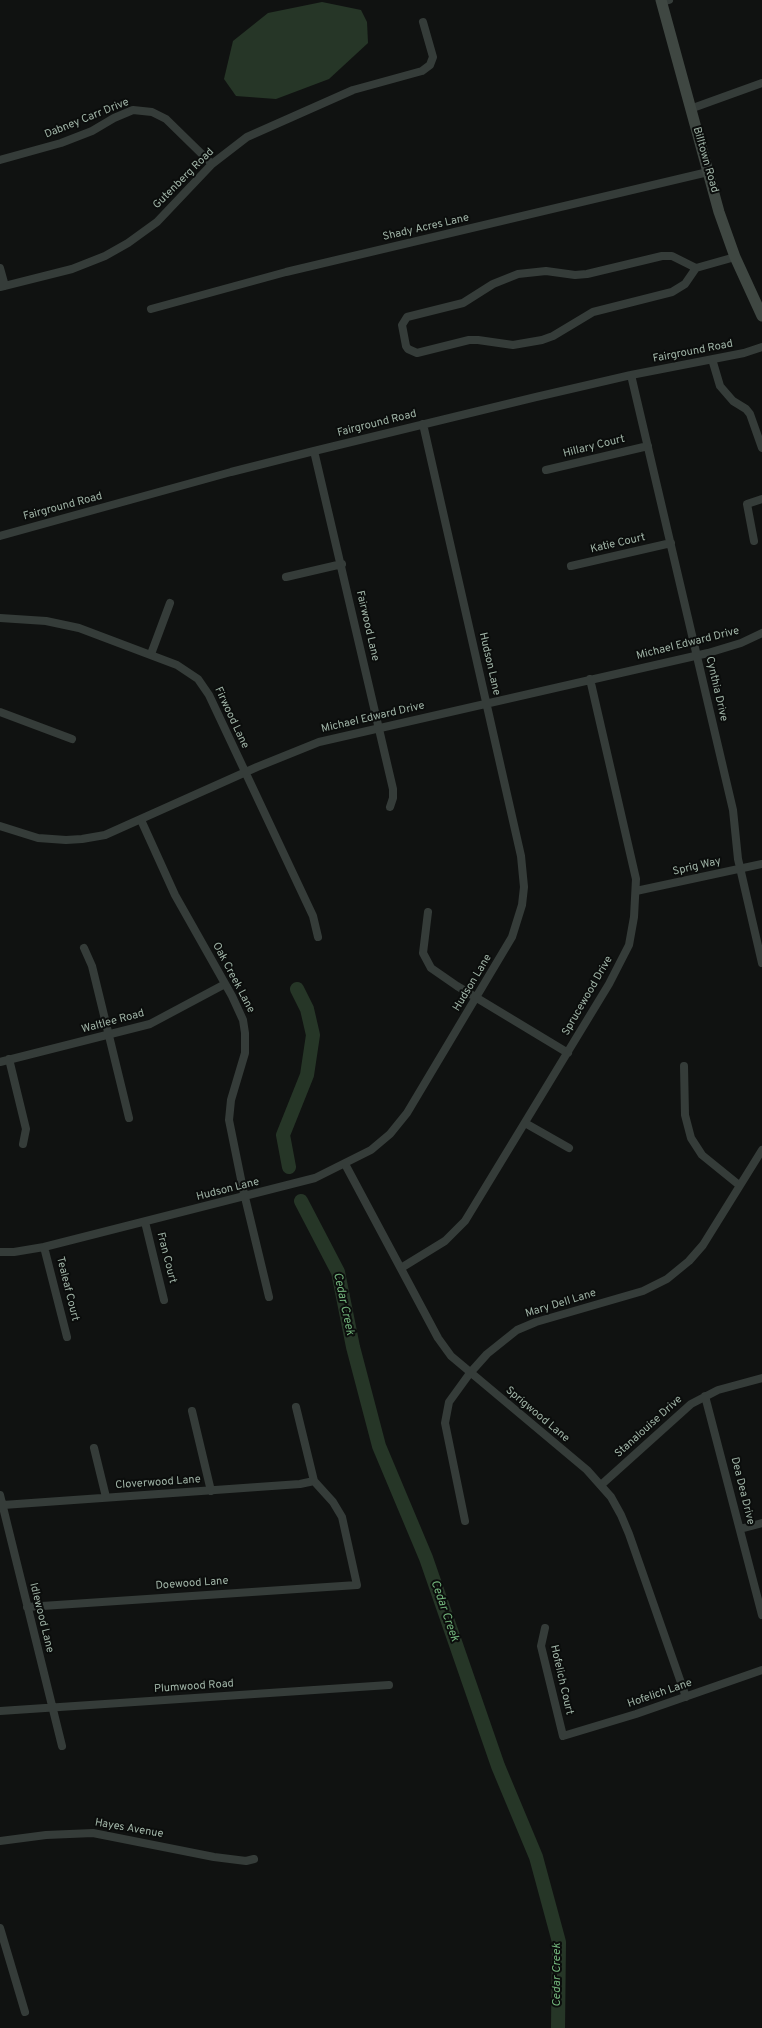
<!DOCTYPE html>
<style>
body{margin:0}
canvas{display:block;background:#101211}
</style>
<canvas width="762" height="2028"></canvas>
<script>
const g = document.querySelector('canvas').getContext('2d');
g.lineJoin = 'round';
function fillPath(path, color) { g.fillStyle = color; g.fill(path, 'evenodd'); }
const poly = rows => new Path2D(rows.map(r => 'M' + r).join(''));
function trace(path, color, width, dash) { g.strokeStyle = color; g.lineWidth = width; g.lineCap = dash ? 'butt' : 'round'; g.setLineDash(dash || []); g.stroke(path); }
function drawText(font, color, halo, rows, align = 'center') {
  g.font = font + ' Overpass,sans-serif'; g.lineWidth = 4; g.setLineDash([]); g.textBaseline = 'middle'; g.strokeStyle = halo; g.fillStyle = color; for (const [text, x, y, turn = 0] of rows) {
    g.save(); g.translate(x, y); g.rotate((+turn || 0) * Math.PI / 180); g.textAlign = isNaN(turn) ? turn : align; if (halo) g.strokeText(text, 0, 0); g.fillText(text, 0, 0); g.restore();
  }
}
const water = poly([
 [322,2,361,10,367,22,368,43,329,79,276,99,236,96,224,79,233,41,268,13]
]);
const river = poly([
 [289,1167,283,1135,307,1075,313,1035,307,1009,297,989],
 [301,1201,338,1272,353,1347,379,1446,426,1558,498,1766,536,1857,559,1942,558,2028]
]);
const minor = poly([
 [662,2,669,0],
 [690,109,762,83],
 [0,160,61,143,92,131,114,118,133,110,152,112,166,119,212,164],
 [0,268,5,286],
 [696,268,685,284,672,292,593,312,553,336,542,340,513,345,478,340,469,340,417,353,408,349,406,346,402,325,407,317,463,303,493,284,518,274,546,271,575,275,587,274,662,256,672,256,696,268,735,257],
 [0,287,72,269,105,256,128,243,157,222,212,164,247,137,353,90,422,71,430,65,433,57,423,22],
 [151,309,286,272,708,172],
 [712,359,720,386,733,401,746,409,750,414,762,448],
 [631,375,733,810,738,859,762,963],
 [314,451,393,789,393,798,390,807],
 [546,470,648,446],
 [0,536,231,472,314,451,536,397,631,375,744,353,762,347],
 [754,541,747,504,762,499],
 [571,566,671,543],
 [286,577,342,564],
 [0,618,46,621,79,628,177,665,198,679,209,695,313,916,318,937],
 [151,654,170,603],
 [0,712,72,739],
 [141,820,175,895,232,996,243,1020,245,1033,245,1053,231,1100,229,1120,243,1189,269,1297],
 [0,826,38,838,66,840,82,839,105,835,257,767,319,742,708,653,741,643,762,633],
 [636,891,762,864],
 [428,912,423,953,431,968,457,986,568,1053],
 [84,948,92,966,129,1118],
 [9,1059,26,1129,23,1144],
 [0,1062,150,1024,225,984],
 [684,1066,685,1115,691,1138,702,1155,739,1185],
 [525,1123,569,1148],
 [345,1164,438,1338,451,1356,587,1470,611,1497,621,1515,629,1534,686,1697],
 [145,1222,164,1300],
 [44,1247,67,1337],
 [0,1252,14,1252,44,1247,315,1178,371,1150,390,1134,407,1113,512,937,522,905,524,887,521,856,423,424],
 [401,1268,445,1241,465,1221,609,984,629,945,634,917,636,879,590,679],
 [705,1396,762,1615],
 [192,1411,211,1491],
 [94,1448,106,1497],
 [601,1485,691,1404,718,1390,762,1378],
 [0,1495,62,1746],
 [3,1505,300,1484,314,1481],
 [465,1521,445,1423,449,1402,470,1373,487,1354,517,1330,536,1322,643,1291,667,1279,689,1261,703,1245,762,1150],
 [740,1529,762,1523],
 [27,1607,357,1585,342,1517,333,1502,314,1481,296,1407],
 [545,1628,541,1646,563,1736,636,1714,762,1670],
 [0,1711,389,1685],
 [0,1841,46,1835,93,1833,214,1857,246,1861,254,1859],
 [0,1928,25,2012]
]);
const secondary = poly([
 [661,0,719,212,735,257,762,316]
]);
const streetNames = [
 ["Dabney Carr Drive",87,119,-22],
 ["Billtown Road",705,160,74],
 ["Gutenberg Road",184,179,-45],
 ["Shady Acres Lane",426,228,-13],
 ["Fairground Road",693,352,-11],
 ["Fairground Road",377,424,-14],
 ["Hillary Court",594,447,-14],
 ["Fairground Road",63,507,-15],
 ["Katie Court",618,544,-13],
 ["Fairwood Lane",367,626,77],
 ["Michael Edward Drive",688,644,-14],
 ["Hudson Lane",489,664,77],
 ["Cynthia Drive",716,689,77],
 ["Firwood Lane",231,718,65],
 ["Michael Edward Drive",373,718,-13],
 ["Sprig Way",697,867,-13],
 ["Oak Creek Lane",233,978,62],
 ["Hudson Lane",473,983,-59],
 ["Sprucewood Drive",588,996,-60],
 ["Waltlee Road",113,1022,-15],
 ["Hudson Lane",228,1190,-14],
 ["Fran Court",166,1258,76],
 ["Tealeaf Court",67,1289,76],
 ["Mary Dell Lane",561,1304,-17],
 ["Sprigwood Lane",537,1415,40],
 ["Stanalouise Drive",649,1427,-42],
 ["Cloverwood Lane",158,1483,-4],
 ["Dea Dea Drive",742,1491,76],
 ["Doewood Lane",192,1584,-4],
 ["Idlewood Lane",41,1618,76],
 ["Hofelich Court",561,1680,77],
 ["Plumwood Road",194,1687,-4],
 ["Hofelich Lane",660,1694,-19],
 ["Hayes Avenue",129,1829,10]
];
const waterNames = [
 ["Cedar Creek",343,1304,78],
 ["Cedar Creek",444,1611,71],
 ["Cedar Creek",558,1975,-90]
];
fillPath(water, '#263627');
trace(river, '#263627', 14);
trace(minor, '#353c39', 8);
trace(secondary, '#3f4742', 11);
drawText('11px', '#a0b4a7', '#0b0d0c', streetNames);
drawText('italic 12px', '#72b47b', '#0b0d0c', waterNames);
</script>
